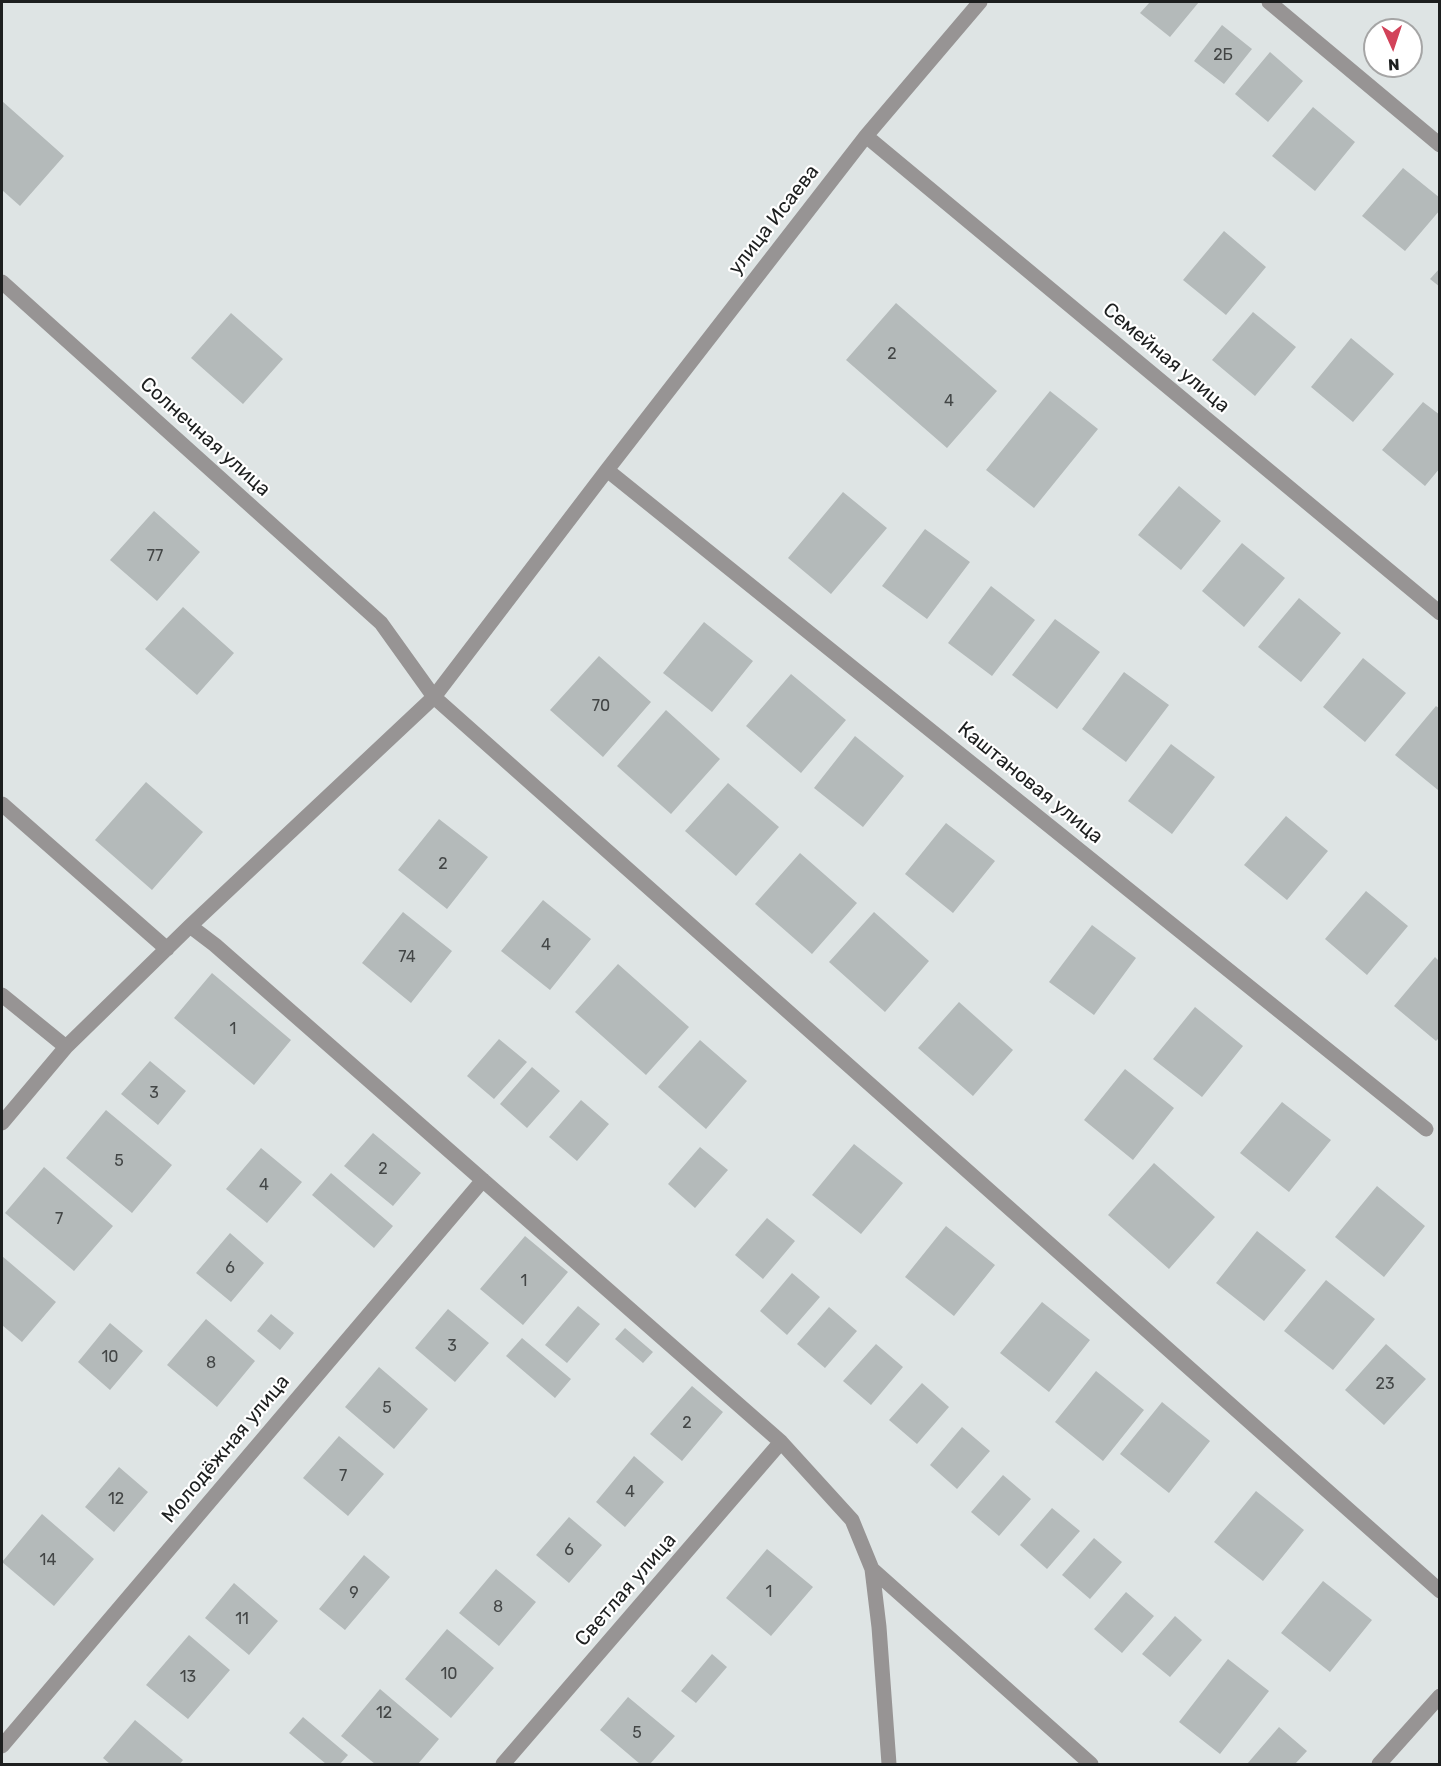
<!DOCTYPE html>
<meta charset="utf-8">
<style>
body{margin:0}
#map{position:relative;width:1441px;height:1766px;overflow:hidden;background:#dee4e4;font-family:Rubik,sans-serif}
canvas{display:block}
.frame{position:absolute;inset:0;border:3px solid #1d1f1f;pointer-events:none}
.north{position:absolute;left:1363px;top:18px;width:60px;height:60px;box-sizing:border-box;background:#fff;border:2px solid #a5a5a5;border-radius:50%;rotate:177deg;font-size:16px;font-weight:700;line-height:24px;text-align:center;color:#1d1f1f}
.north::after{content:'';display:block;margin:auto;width:21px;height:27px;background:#d24259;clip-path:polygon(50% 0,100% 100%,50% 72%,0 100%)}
</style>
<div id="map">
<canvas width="1441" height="1766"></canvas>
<div class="frame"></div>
<div class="north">N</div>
</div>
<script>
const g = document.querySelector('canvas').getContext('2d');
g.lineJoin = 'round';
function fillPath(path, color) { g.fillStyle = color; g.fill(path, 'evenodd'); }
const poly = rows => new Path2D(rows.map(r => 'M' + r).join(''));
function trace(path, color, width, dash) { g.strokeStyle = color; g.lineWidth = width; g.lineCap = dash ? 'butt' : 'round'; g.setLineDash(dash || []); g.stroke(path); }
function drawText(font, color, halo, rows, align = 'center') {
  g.font = font + ' Rubik,sans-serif'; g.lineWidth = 4.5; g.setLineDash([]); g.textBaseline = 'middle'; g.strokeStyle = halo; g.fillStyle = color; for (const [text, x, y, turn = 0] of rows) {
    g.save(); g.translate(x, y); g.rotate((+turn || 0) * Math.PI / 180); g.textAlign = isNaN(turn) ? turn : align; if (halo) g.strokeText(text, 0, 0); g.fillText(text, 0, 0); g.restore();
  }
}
const building = poly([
 [1150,2,1199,2,1170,37,1140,13],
 [1222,25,1252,49,1224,84,1194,61],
 [1270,52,1303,81,1268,122,1235,94],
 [2,101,64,156,20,206,2,190],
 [1313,107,1355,142,1315,191,1272,156],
 [1403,168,1440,198,1440,210,1405,251,1362,216],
 [1224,231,1266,267,1226,315,1183,280],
 [1440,268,1440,287,1430,279],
 [896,303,997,391,947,448,846,360],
 [1253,312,1296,347,1255,396,1212,360],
 [231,313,283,359,243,404,191,358],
 [1351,338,1394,374,1353,422,1311,387],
 [1050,391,1098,429,1034,508,986,470],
 [1423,402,1440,415,1440,468,1425,486,1382,450],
 [1179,486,1221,521,1181,570,1138,535],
 [843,492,887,528,831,594,788,558],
 [154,511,200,552,157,601,110,560],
 [925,529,970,562,927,619,882,586],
 [1242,543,1285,578,1244,627,1202,591],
 [991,586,1035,620,992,676,948,643],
 [1299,598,1341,633,1301,682,1258,647],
 [183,607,234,653,197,695,145,649],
 [1055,619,1100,652,1057,709,1012,675],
 [704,622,753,661,712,712,663,673],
 [599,656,651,702,603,757,550,710],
 [1363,658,1406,693,1365,742,1323,707],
 [1124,672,1169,705,1126,762,1082,729],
 [791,674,846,720,801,773,746,726],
 [1436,706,1440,709,1438,790,1395,755],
 [666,710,720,759,671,814,617,766],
 [855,736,904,776,863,827,814,788],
 [1171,744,1215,777,1172,834,1128,801],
 [146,782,203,832,152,890,95,840],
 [728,783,779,827,736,876,685,831],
 [1286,816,1328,851,1287,900,1244,865],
 [439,819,488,857,447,909,398,870],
 [946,823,995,861,953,913,905,874],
 [800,853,857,903,812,954,755,904],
 [1366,891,1408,926,1367,975,1325,939],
 [543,900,591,939,550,990,501,951],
 [403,912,452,951,411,1003,362,963],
 [874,912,929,961,885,1012,829,962],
 [1092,925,1136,958,1094,1015,1049,982],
 [1435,957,1440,962,1440,1037,1436,1041,1394,1006],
 [618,964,689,1027,646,1075,575,1012],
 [212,973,291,1040,254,1085,174,1018],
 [959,1002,1013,1050,973,1096,918,1048],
 [1195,1007,1243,1046,1202,1097,1153,1059],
 [499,1039,527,1062,494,1099,467,1076],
 [700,1040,747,1081,706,1129,658,1087],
 [150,1061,186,1091,158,1125,121,1094],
 [532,1067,560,1091,527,1128,500,1104],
 [1125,1069,1174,1108,1133,1160,1084,1120],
 [581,1100,609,1124,577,1161,549,1137],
 [1282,1102,1331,1140,1289,1192,1240,1153],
 [106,1110,172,1165,132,1213,66,1158],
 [373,1133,421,1173,393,1206,344,1166],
 [854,1144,903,1183,861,1234,812,1195],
 [700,1147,728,1170,695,1208,668,1184],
 [261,1148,302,1182,267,1223,226,1189],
 [1154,1163,1215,1217,1169,1269,1108,1215],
 [44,1167,113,1226,74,1271,5,1213],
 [331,1173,393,1226,374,1248,312,1195],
 [1377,1186,1425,1226,1384,1277,1335,1237],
 [767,1218,795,1241,763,1279,735,1255],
 [946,1226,995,1265,954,1316,905,1277],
 [1257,1231,1306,1270,1264,1321,1216,1283],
 [230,1233,264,1263,231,1302,196,1273],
 [525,1236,568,1272,523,1325,480,1289],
 [2,1256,56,1302,22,1342,2,1325],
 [792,1273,820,1297,787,1335,760,1311],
 [1326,1280,1375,1319,1333,1370,1284,1331],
 [1042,1302,1090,1340,1049,1392,1000,1353],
 [578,1306,600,1324,567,1363,545,1345],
 [829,1307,857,1331,825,1368,797,1344],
 [448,1309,489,1343,455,1382,415,1348],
 [271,1314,294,1333,280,1350,257,1331],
 [206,1319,255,1361,217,1407,167,1365],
 [110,1323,143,1351,110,1390,78,1362],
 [625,1328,653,1352,643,1363,615,1339],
 [522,1338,571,1379,555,1398,506,1356],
 [876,1344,903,1367,871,1405,843,1381],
 [1386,1344,1426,1379,1384,1425,1345,1390],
 [379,1367,428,1409,394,1449,345,1407],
 [1096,1371,1144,1410,1103,1461,1055,1422],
 [922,1383,949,1407,917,1444,889,1420],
 [692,1386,723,1412,682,1461,650,1434],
 [1162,1402,1210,1441,1169,1493,1120,1454],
 [962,1427,990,1451,957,1489,930,1465],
 [339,1436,384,1474,348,1516,303,1478],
 [634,1456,664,1482,625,1527,596,1502],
 [119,1467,148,1492,114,1532,85,1507],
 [1003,1475,1031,1499,999,1536,971,1512],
 [1256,1491,1304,1530,1263,1581,1214,1542],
 [1052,1508,1080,1531,1047,1569,1020,1545],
 [42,1514,94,1559,54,1606,2,1562],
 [569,1517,602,1545,569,1583,536,1555],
 [1094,1538,1122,1562,1090,1599,1062,1575],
 [767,1549,813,1587,771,1636,726,1598],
 [364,1555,390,1577,345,1630,319,1609],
 [496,1569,536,1602,499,1646,459,1613],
 [1323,1581,1372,1620,1330,1672,1281,1633],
 [234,1583,278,1621,249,1655,205,1618],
 [1126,1592,1154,1616,1122,1653,1094,1629],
 [1175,1616,1202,1640,1170,1677,1142,1654],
 [447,1629,494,1668,451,1718,405,1679],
 [189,1635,230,1670,188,1719,146,1685],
 [712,1654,727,1667,696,1703,681,1691],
 [1228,1659,1269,1691,1220,1754,1179,1722],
 [380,1689,439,1739,418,1764,375,1764,341,1736],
 [628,1697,675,1736,650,1764,640,1764,600,1730],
 [303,1717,348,1755,340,1764,326,1764,289,1733],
 [135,1720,183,1760,180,1764,110,1764,103,1758],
 [1279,1727,1307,1751,1295,1764,1247,1764]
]);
const minor = poly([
 [1269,2,1440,145],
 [866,136,1440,613],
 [2,282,381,623,434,697,1440,1591],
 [607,470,1426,1129],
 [2,804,167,949],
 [190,926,215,945,781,1442,852,1520,872,1569,879,1627,889,1764],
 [2,995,66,1047],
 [2,1123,66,1047,190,926,434,697,607,470,866,136,980,2],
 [872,1569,1091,1764],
 [2,1746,483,1180],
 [503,1764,781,1442],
 [1379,1764,1440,1696]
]);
const numberNames = [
 ["2Б",1223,55],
 ["2",892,354],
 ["4",949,401],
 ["77",155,556],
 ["70",601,706],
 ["2",443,864],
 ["4",546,945],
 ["74",407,957],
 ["1",233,1029],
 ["3",154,1093],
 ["5",119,1161],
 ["2",383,1169],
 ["4",264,1185],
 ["7",59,1219],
 ["6",230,1268],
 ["1",524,1281],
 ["3",452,1346],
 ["10",110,1357],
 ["8",211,1363],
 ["23",1385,1384],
 ["5",387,1408],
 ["2",687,1423],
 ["7",343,1476],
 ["4",630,1492],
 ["12",116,1499],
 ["6",569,1550],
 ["14",48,1560],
 ["1",769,1592],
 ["9",354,1593],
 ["8",498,1607],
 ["11",242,1619],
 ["10",449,1674],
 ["13",188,1677],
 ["12",384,1713],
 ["5",637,1733]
];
const streetNames = [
 ["улица Исаева",774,220,-52],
 ["Семейная улица",1166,358,40],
 ["Солнечная улица",205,437,42],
 ["Каштановая улица",1030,783,39],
 ["Молодёжная улица",226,1449,-50],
 ["Светлая улица",626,1590,-49]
];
fillPath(building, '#b4baba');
trace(minor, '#979494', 15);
drawText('16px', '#434646', null, numberNames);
drawText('20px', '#1d1f1f', '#fff', streetNames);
</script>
